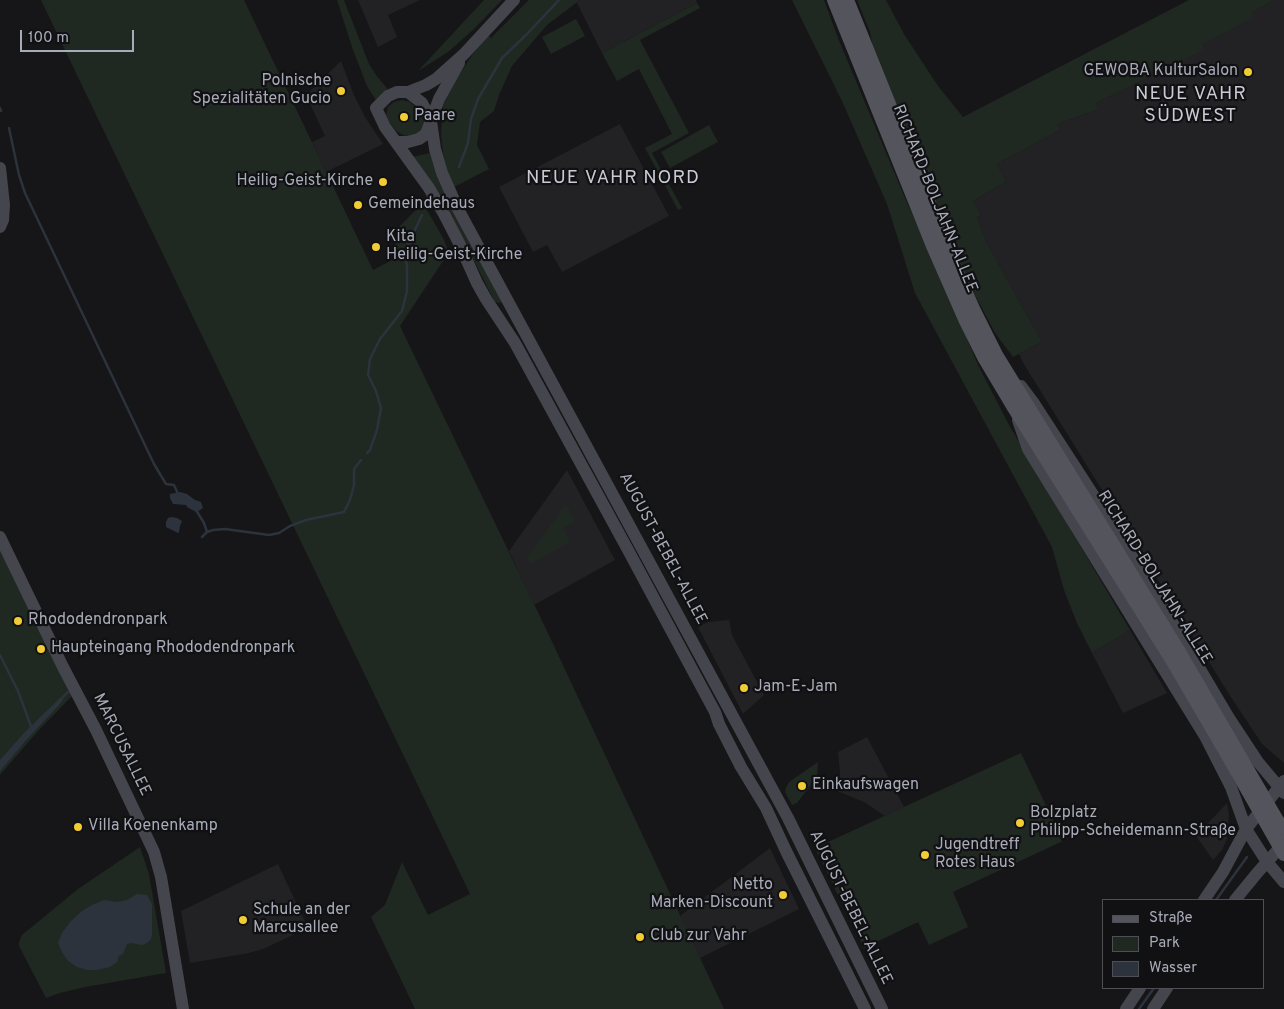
<!DOCTYPE html>
<meta charset="utf-8">
<style>
body{margin:0}
#map{position:relative;width:1284px;height:1009px;overflow:hidden;background:#161618;font-family:Overpass,sans-serif}
canvas{display:block}
.legend{position:absolute;left:1102px;top:899px;width:162px;height:90px;box-sizing:border-box;background:#111113;border:1px solid #4d4f55;margin:0;padding:6px 9px;list-style:none;font-size:15px;color:#a8abb8}
.legend li{display:flex;align-items:center;gap:10px;height:25px}
.legend b{width:25px;border:1px solid #4d4f55}
.scale{position:absolute;left:20px;top:30px;width:114px;height:22px;box-sizing:border-box;border:2px solid #a8abb8;border-top:0;padding-left:6px;font-size:15px;line-height:18px;white-space:nowrap;color:#a8abb8;-webkit-text-stroke:4px #111113;paint-order:stroke}
</style>
<div id="map">
<canvas width="1284" height="1009"></canvas>
<ul class="legend">
<li><b style="height:6px;background:#53545c"></b>Straße</li>
<li><b style="height:14px;background:#202822"></b>Park</li>
<li><b style="height:14px;background:#2c333c"></b>Wasser</li>
</ul>
<div class="scale">100 m</div>
</div>
<script>
const g = document.querySelector('canvas').getContext('2d');
g.lineJoin = 'round';
function fillPath(path, color) { g.fillStyle = color; g.fill(path, 'evenodd'); }
const poly = rows => new Path2D(rows.map(r => 'M' + r).join(''));
function trace(path, color, width, dash) { g.strokeStyle = color; g.lineWidth = width; g.lineCap = dash ? 'butt' : 'round'; g.setLineDash(dash || []); g.stroke(path); }
function drawText(font, color, halo, rows, align = 'center') {
  g.font = font + ' Overpass,sans-serif'; g.lineWidth = 4.5; g.setLineDash([]); g.textBaseline = 'middle'; g.strokeStyle = halo; g.fillStyle = color; for (const [text, x, y, turn = 0] of rows) {
    g.save(); g.translate(x, y); g.rotate((+turn || 0) * Math.PI / 180); g.textAlign = isNaN(turn) ? turn : align; if (halo) g.strokeText(text, 0, 0); g.fillText(text, 0, 0); g.restore();
  }
}
const built = poly([
 [358,0,420,0,388,15,397,37,378,47],
 [580,0,696,0,697,3,602,53,577,3],
 [1274,0,1284,0,1284,762,1283,762,1262,744,1227,691,1025,366,1019,354,1042,342,986,241,977,217,981,215,973,201,1006,182,997,164,1060,130,1058,124,1099,109,1096,103,1203,50,1201,44,1252,19,1252,12],
 [341,61,354,95,365,117,383,144,326,172,312,142,325,136,306,95],
 [620,124,669,216,562,272,547,245,533,252,499,187],
 [567,470,615,560,534,605,509,551],
 [729,620,732,635,764,695,743,714,698,627,708,622],
 [1130,630,1167,693,1123,713,1092,653],
 [867,737,904,807,885,816,864,802,837,791,840,772,838,752],
 [1227,803,1229,815,1227,839,1222,850,1213,860,1196,836],
 [770,848,799,909,700,958,680,916],
 [278,864,308,928,263,949,249,953,190,963,181,911]
]);
const green = poly([
 [41,0,244,0,373,270,394,259,397,229,423,203,443,238,449,252,400,326,547,631,724,1009,415,1009,371,917,385,905,402,862,428,915,470,894],
 [337,0,344,0,369,64,376,75,390,92,377,102,367,86,353,50],
 [484,0,502,0,474,29,448,52,418,71],
 [529,0,580,0,547,25,512,66,499,95,494,111,480,122,477,145,489,169,454,187,447,171,443,153,441,134,443,105,456,80,472,55,488,35,491,38],
 [792,0,824,0,838,38,908,205,930,250,978,365,1009,425,1130,630,1092,653,1077,623,1064,590,1052,547,915,293,887,204,842,101],
 [857,0,886,0,904,34,938,86,963,117,1189,0,1274,0,1252,12,1252,19,1202,44,1204,50,1096,103,1099,109,1058,124,1060,130,997,164,1006,182,973,201,981,215,977,217,986,241,1042,342,1013,357,995,333,965,276,874,55,870,32],
 [697,3,700,8,640,40,689,133,652,153,682,208,678,210,645,148,672,134,639,69,617,81,602,53],
 [576,19,585,36,551,54,542,37],
 [402,100,410,102,417,109,423,119,425,126,423,132,411,137,403,135,396,131,390,123,386,115,388,107,394,102],
 [709,125,718,142,670,168,661,152],
 [430,153,437,177,502,301,500,303,495,302,463,239,412,157],
 [566,504,575,522,563,528,570,542,530,564,527,558],
 [0,546,72,696,38,731,0,775],
 [1021,753,1063,841,953,892,968,927,929,945,918,922,864,948,815,848],
 [818,762,817,777,797,803,792,805,785,792,786,788,789,782],
 [140,847,149,874,166,973,85,987,60,993,46,998,19,946,19,942,22,935,78,889]
]);
const water = poly([
 [180,492,187,494,195,500,201,502,203,508,197,512,194,511,187,507,186,505,173,504,170,498,170,494],
 [171,517,177,518,182,521,180,526,179,532,178,533,166,527,166,522,168,518],
 [60,698,63,700,60,704,28,738,0,771,0,760,25,732],
 [137,894,147,895,152,904,152,934,151,939,147,943,142,945,131,943,127,944,123,954,119,956,117,962,110,967,96,970,87,970,77,967,68,961,62,952,58,943,62,933,71,921,82,911,92,905,104,900,117,902,127,900]
]);
const stream = poly([
 [0,108,1,111],
 [9,128,19,175,25,193,154,464,166,484,174,485,178,494],
 [459,167,468,143,471,119,478,99,502,58,527,34,559,0],
 [367,453,370,450,377,430,381,408,376,391,368,375,370,359,380,339,402,311,407,291,407,267,405,251,422,215],
 [196,510,204,523,207,532],
 [202,537,207,532,213,530,225,529,269,535,279,533,290,526,306,520,344,512,350,500,354,485,354,469,361,460],
 [0,655,18,691,32,729],
 [60,700,68,692],
 [1216,900,1247,857],
 [1139,1009,1154,988]
]);
const secondary = poly([
 [514,0,464,54,436,79,426,85,408,92,397,92,388,96,376,108,385,127,429,188,444,214,459,243,477,283,486,299,515,343,628,550,715,712,719,724,741,767,766,808,786,851,865,1009],
 [408,92,422,103,431,121,435,149,442,173,458,209,756,759,788,818,882,1009],
 [397,142,408,142,419,139,426,134,439,99,459,63],
 [0,168,4,205,3,220,0,227],
 [1021,386,1033,402,1101,507,1150,585,1229,718,1258,762,1284,793],
 [1018,420,1028,449,1205,736,1231,787,1246,829,1267,862,1284,882],
 [0,537,63,667,96,730,154,852,161,877,183,1009],
 [1204,900,1223,872,1246,829,1284,781],
 [1235,900,1258,872,1284,843],
 [1126,1009,1140,988],
 [1153,1009,1167,988]
]);
const primary = poly([
 [834,0,933,246,965,319,985,359,1013,406,1171,658],
 [847,0,956,270,974,311,996,355,1179,652],
 [1278,822,1284,832]
]);
const primaryBridge = poly([
 [1179,652,1278,822],
 [1171,658,1226,752,1284,854]
]);
const markers = [
 [1248,72,5,"#f2cc34"],
 [341,91,5,"#f2cc34"],
 [404,117,5,"#f2cc34"],
 [383,182,5,"#f2cc34"],
 [358,205,5,"#f2cc34"],
 [376,247,5,"#f2cc34"],
 [18,621,5,"#f2cc34"],
 [41,649,5,"#f2cc34"],
 [744,688,5,"#f2cc34"],
 [802,786,5,"#f2cc34"],
 [1020,823,5,"#f2cc34"],
 [78,827,5,"#f2cc34"],
 [925,855,5,"#f2cc34"],
 [783,895,5,"#f2cc34"],
 [243,920,5,"#f2cc34"],
 [640,937,5,"#f2cc34"]
];
const poiNames = [
 ["GEWOBA KulturSalon",1238,72,"right"],
 ["Polnische",331,82,"right"],
 ["Spezialitäten Gucio",331,100,"right"],
 ["Paare",414,117],
 ["Heilig-Geist-Kirche",373,182,"right"],
 ["Gemeindehaus",368,205],
 ["Kita",386,238],
 ["Heilig-Geist-Kirche",386,256],
 ["Rhododendronpark",28,621],
 ["Haupteingang Rhododendronpark",51,649],
 ["Jam-E-Jam",754,688],
 ["Einkaufswagen",812,786],
 ["Bolzplatz",1030,814],
 ["Philipp-Scheidemann-Straße",1030,832],
 ["Villa Koenenkamp",88,827],
 ["Jugendtreff",935,846],
 ["Rotes Haus",935,864],
 ["Netto",773,886,"right"],
 ["Marken-Discount",773,904,"right"],
 ["Schule an der",253,911],
 ["Marcusallee",253,929],
 ["Club zur Vahr",650,937]
];
const streetNames = [
 ["RICHARD-BOLJAHN-ALLEE",934,199,68],
 ["AUGUST-BEBEL-ALLEE",662,549,62],
 ["RICHARD-BOLJAHN-ALLEE",1154,578,58],
 ["MARCUSALLEE",121,745,64],
 ["AUGUST-BEBEL-ALLEE",850,908,64]
];
const quarterNames = [
 ["NEUE VAHR",1191,95],
 ["SÜDWEST",1191,117],
 ["NEUE VAHR NORD",613,179]
];
fillPath(built, '#222225');
fillPath(green, '#202822');
fillPath(water, '#2c333c');
trace(stream, '#2c333c', 2.5);
trace(secondary, '#45464d', 12);
trace(primary, '#53545c', 14);
trace(primaryBridge, '#53545c', 14);
for (const [x, y, r, color] of markers) { const dot = new Path2D(); dot.arc(x, y, r, 0, 2 * Math.PI); g.fillStyle = color; g.fill(dot); trace(dot, '#111113', 2); }
drawText('16px', '#a8abb8', '#111113', poiNames, 'left');
drawText('16px', '#a8abb8', '#111113', streetNames);
g.letterSpacing = '1px';
drawText('19px', '#c9cad4', '#111113', quarterNames);
g.letterSpacing = '0px';
</script>
